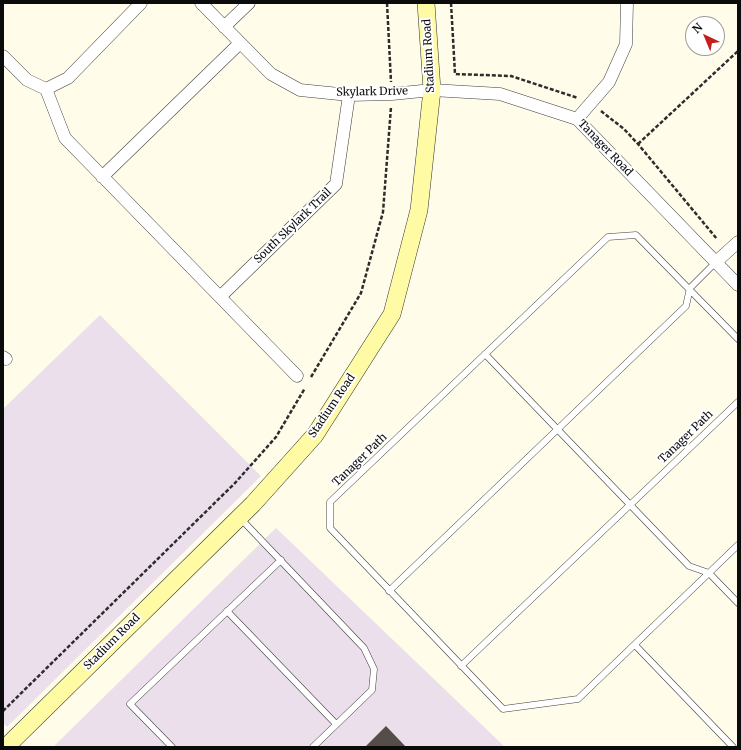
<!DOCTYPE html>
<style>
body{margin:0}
#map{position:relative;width:741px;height:750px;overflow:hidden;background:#fffcea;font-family:Merriweather,serif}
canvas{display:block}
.frame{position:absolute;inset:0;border:4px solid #0b0b0b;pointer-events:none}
.north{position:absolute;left:685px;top:16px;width:40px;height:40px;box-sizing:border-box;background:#fff;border:1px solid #9d9d9d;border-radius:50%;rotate:316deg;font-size:11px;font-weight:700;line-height:16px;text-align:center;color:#0b0b0b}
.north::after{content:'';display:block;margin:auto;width:14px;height:18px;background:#c2201d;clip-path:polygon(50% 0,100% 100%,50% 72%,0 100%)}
</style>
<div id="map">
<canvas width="741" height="750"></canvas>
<div class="frame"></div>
<div class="north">N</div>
</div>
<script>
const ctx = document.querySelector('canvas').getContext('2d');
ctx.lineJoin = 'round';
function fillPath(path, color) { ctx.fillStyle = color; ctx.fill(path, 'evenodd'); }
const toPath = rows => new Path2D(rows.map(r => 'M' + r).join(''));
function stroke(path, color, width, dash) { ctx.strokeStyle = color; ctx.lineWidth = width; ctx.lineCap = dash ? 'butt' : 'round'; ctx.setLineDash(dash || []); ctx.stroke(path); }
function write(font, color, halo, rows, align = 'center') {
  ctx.font = font + ' Merriweather,serif'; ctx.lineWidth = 4; ctx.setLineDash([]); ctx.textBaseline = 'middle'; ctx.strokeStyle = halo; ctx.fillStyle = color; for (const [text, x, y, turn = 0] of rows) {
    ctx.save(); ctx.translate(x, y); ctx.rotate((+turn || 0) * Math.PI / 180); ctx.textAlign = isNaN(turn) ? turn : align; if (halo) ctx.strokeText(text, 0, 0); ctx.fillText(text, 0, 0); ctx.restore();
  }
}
const industrial = toPath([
 [100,315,261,476,7,727,3,723,3,409],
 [276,528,505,747,53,747]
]);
const building = toPath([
 [386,726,406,747,365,747]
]);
const path = toPath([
 [387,3,391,82],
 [451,3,455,74,511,76,578,98],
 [601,111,624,129,638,144,717,239],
 [638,144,738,51],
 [311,377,361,293,383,212,391,107],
 [3,711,235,483,276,437,305,388]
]);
const lane = toPath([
 [738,339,636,235,608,237,330,502,330,528,503,709,578,699,738,545],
 [485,354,689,566,709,573,738,603],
 [241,519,364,648,374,669,372,690,313,747],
 [389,591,686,306,690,288,716,262],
 [227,611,336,724],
 [635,645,733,747],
 [461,666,738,402],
 [172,747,130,704,281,560]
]);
const street = toPath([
 [201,3,271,74,300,90,349,95,392,94,432,90,500,94,577,119,738,285],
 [224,27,249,3],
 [3,56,27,80,46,89,68,78,141,3],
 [46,89,65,138,297,376],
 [577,119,609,82,626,44,627,3],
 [102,177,240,43],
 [716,262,738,242],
 [220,297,336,184,349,95],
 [3,357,6,359]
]);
const secondary = toPath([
 [6,747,253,504,315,435,392,314,419,210,432,90,426,3]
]);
const streetNames = [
 ["Stadium Road",429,56,-93],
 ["Skylark Drive",372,92,-1],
 ["Tanager Road",605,148,46],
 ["South Skylark Trail",293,226,-44],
 ["Stadium Road",332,406,-56],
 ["Tanager Path",686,437,-44],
 ["Tanager Path",360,460,-44],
 ["Stadium Road",112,642,-45]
];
fillPath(industrial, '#ebdfeb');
fillPath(building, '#554d47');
stroke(lane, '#3e3e3e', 7);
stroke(street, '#3e3e3e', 13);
stroke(secondary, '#2d2d2d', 18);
stroke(path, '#2d2d2d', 2.5, [4, 2]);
stroke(lane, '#fff', 6);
stroke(street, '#fff', 12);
stroke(secondary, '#fffba5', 17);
write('11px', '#0b0b0b', '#fff', streetNames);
</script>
